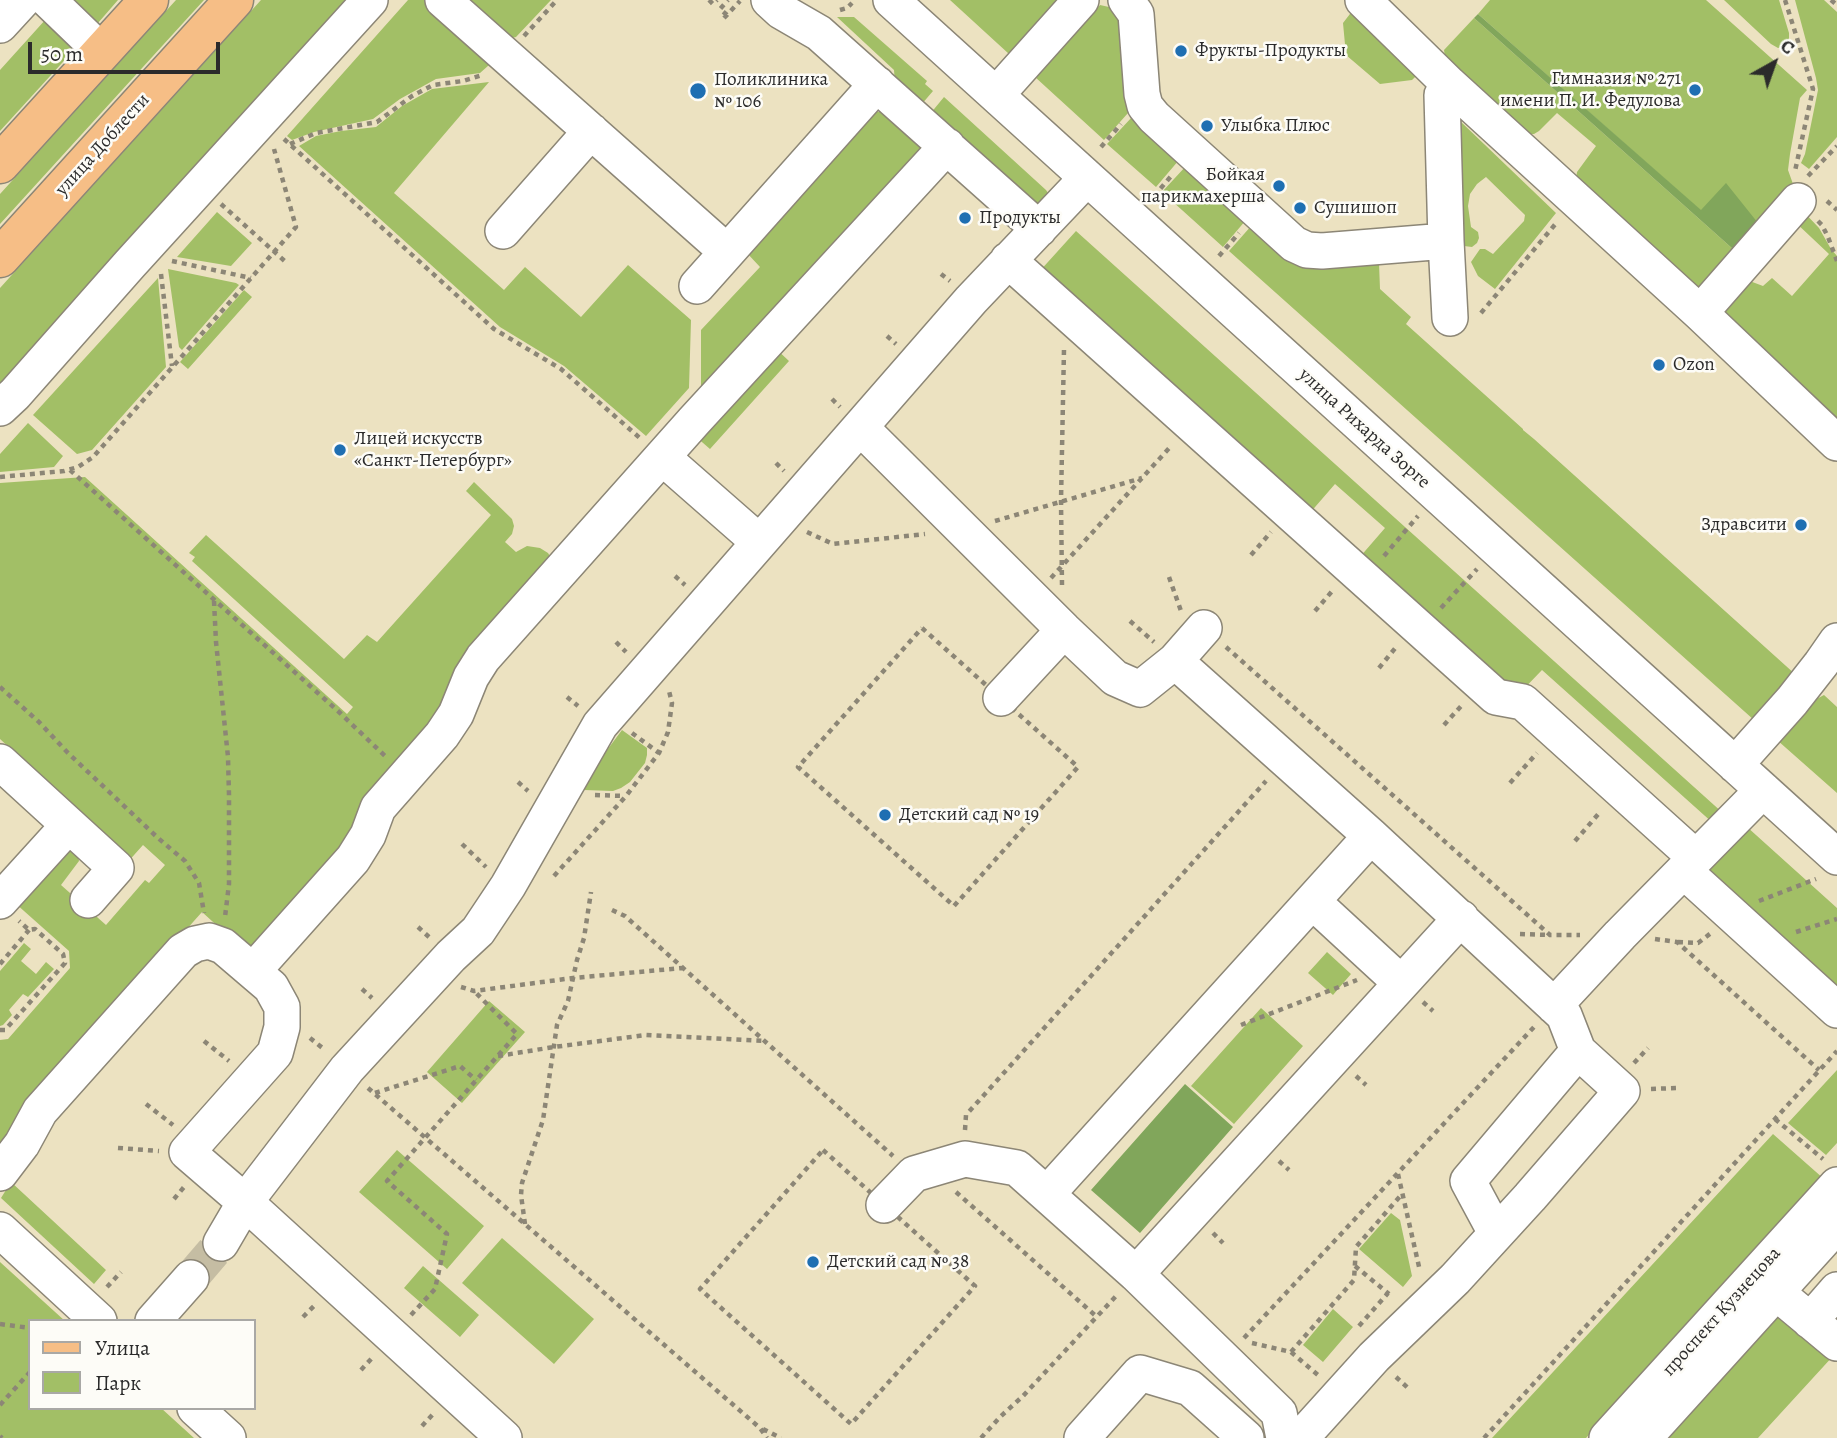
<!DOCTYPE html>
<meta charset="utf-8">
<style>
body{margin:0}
#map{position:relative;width:1837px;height:1438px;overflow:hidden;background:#ece2c1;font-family:Alegreya,serif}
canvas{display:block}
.legend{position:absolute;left:28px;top:1319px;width:228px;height:91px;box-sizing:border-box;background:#fdfcf7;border:2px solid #a9a8a5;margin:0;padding:9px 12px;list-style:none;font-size:21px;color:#2b2b2b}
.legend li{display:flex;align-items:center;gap:14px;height:35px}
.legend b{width:35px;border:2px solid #a9a8a5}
.north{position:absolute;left:1739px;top:28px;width:70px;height:70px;-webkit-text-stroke:5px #fdfcf7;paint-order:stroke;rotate:40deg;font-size:19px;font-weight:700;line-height:28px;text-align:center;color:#2b2b2b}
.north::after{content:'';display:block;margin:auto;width:24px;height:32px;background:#2b2b2b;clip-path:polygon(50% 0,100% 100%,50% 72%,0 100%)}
.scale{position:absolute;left:28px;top:42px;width:192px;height:32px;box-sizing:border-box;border:4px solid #2b2b2b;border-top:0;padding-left:9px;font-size:21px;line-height:24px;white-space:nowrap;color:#2b2b2b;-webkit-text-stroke:5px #fdfcf7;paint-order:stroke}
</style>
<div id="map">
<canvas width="1837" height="1438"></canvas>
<ul class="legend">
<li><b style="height:9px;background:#f6be86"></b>Улица</li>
<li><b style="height:19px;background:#a2bf66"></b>Парк</li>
</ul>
<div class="north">С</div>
<div class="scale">50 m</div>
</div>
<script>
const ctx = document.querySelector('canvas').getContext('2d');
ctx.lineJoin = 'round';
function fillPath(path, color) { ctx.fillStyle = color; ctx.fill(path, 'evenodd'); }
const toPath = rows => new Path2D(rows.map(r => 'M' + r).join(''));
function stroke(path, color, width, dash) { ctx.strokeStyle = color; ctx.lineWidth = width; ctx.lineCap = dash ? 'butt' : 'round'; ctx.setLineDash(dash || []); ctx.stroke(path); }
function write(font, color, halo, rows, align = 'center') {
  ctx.font = font + ' Alegreya,serif'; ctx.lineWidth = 5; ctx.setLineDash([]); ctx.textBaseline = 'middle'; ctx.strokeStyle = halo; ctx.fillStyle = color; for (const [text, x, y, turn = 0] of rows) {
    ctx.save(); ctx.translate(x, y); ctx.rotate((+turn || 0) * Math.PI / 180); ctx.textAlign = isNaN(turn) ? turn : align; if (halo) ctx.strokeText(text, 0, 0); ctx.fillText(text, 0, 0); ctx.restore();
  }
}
const green = toPath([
 [72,0,118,0,98,23],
 [176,0,204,0,0,224,0,194],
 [261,0,351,0,0,387,0,288],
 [408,0,432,0,497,58,480,73,436,79,400,99,373,119,314,132,292,140,287,136],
 [463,0,551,0,516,37,508,39],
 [950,0,1057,0,1009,54],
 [1490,0,1706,0,1807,90,1800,98,1790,154,1788,170,1793,184,1758,223,1701,211,1478,14],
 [1724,0,1779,0,1789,33,1789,41,1785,46,1778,48,1771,44],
 [1795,0,1824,0,1837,12,1837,137,1809,169,1801,163,1805,154,1818,90,1816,78],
 [1100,5,1109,7,1117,12,1123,24,1128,113,1104,140,1035,77],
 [1353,10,1418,74,1412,80,1380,84,1346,55,1343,23],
 [837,17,854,17,927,81,925,84,933,91,921,105,895,83,894,70],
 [1474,18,1734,250,1703,284,1698,287,1692,287,1576,179,1577,172,1596,146,1557,113,1539,131,1534,134,1529,134,1445,57,1444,50],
 [46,19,71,41,72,52,0,131,0,70],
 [489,82,394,193,504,290,525,267,581,317,628,265,691,320,689,388,646,436,564,366,500,327,299,146,316,136,341,131,376,127,402,106,432,89],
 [944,97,1046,190,1050,196,1041,206,1032,206,930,114],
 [877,112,886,112,929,144,701,393,701,330,760,267,746,252,869,115],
 [1132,117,1179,160,1156,187,1107,144],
 [1460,121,1556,213,1495,289,1478,276,1471,262,1480,249,1485,249,1493,254,1524,221,1525,215,1486,177,1477,184,1470,194,1468,206,1471,227,1478,232,1479,238,1477,243,1472,247,1464,246,1461,241,1464,224,1463,214,1458,208],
 [1186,166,1246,220,1223,247,1162,192],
 [1801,209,1819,228,1831,249,1837,256,1837,420,1719,309,1747,280,1763,286,1772,278,1792,296,1829,254,1794,221],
 [217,212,252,243,231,266,177,257],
 [1252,225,1292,261,1300,266,1379,263,1380,289,1411,317,1406,324,1523,429,1523,430,1534,439,1796,675,1754,720,1229,251],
 [1076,231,1724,814,1714,824,1542,670,1516,697,1359,558,1385,528,1335,484,1309,514,1038,273],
 [168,269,236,283,239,285,182,350,179,347],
 [158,278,166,367,92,450,77,454,33,415],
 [244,290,252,297,188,369,180,362],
 [774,347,789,361,710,449,695,436],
 [28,423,63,456,54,467,0,472,0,454],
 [85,477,347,714,353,707,192,561,195,557,189,553,206,535,344,659,367,635,377,642,491,515,466,491,474,482,512,519,514,526,512,534,505,542,516,552,527,546,540,548,548,553,551,558,455,704,363,830,254,959,202,912,52,1080,0,1151,0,1040,8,1039,70,968,69,951,15,903,68,849,74,851,78,856,79,861,61,885,106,925,145,880,149,883,165,865,143,845,126,864,89,821,0,739,0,483],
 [1824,695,1837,707,1837,793,1777,740,1809,703],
 [622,730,647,748,647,755,645,763,630,782,621,788,613,791,584,790,584,781],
 [1746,826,1837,908,1837,987,1707,869],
 [24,943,31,949,21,961,36,974,46,962,54,969,28,997,23,994,9,1010,12,1015,3,1025,0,1026,0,971],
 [1327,952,1351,974,1333,995,1308,973],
 [489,1001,525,1032,462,1103,427,1072],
 [1261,1008,1303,1046,1234,1124,1191,1086],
 [1837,1070,1837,1143,1826,1155,1788,1123],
 [1773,1134,1824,1179,1586,1438,1492,1438],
 [397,1150,484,1226,447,1269,359,1192],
 [11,1182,106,1270,94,1284,1,1198],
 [1391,1213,1400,1220,1412,1276,1403,1287,1359,1249],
 [502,1238,594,1319,554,1364,462,1283],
 [0,1262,65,1321,30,1321,30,1408,161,1408,194,1438,0,1438],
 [423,1266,479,1315,460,1337,404,1288],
 [1333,1309,1353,1327,1323,1362,1303,1345],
 [1781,1311,1834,1355,1758,1438,1665,1438]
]);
const forest = toPath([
 [1478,14,1701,210,1726,183,1758,223,1734,250,1474,18],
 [1185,1084,1233,1127,1140,1233,1091,1190]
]);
const minorTunnel = toPath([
 [191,1278,221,1243]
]);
const path = toPath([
 [709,0,713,4,717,0],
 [1785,0,1813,89,1795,171],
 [1831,0,1837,5],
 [840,10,847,8,852,3],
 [727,15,720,9,728,0],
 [724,18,740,1],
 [524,36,557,0],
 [284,139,494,329,561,369,641,439],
 [290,144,316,133,377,122,412,96,433,85,463,81,482,75],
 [1101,147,1121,124],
 [1808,176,1837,146],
 [1154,196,1173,174],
 [1827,201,1837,210],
 [221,204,288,264],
 [1818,221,1822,225,1828,237,1837,261],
 [1219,256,1239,233],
 [172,261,251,278],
 [161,274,172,366],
 [941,274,950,281],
 [1481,313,1558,221],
 [887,336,896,344],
 [832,399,840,407],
 [776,463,784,471],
 [70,470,339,712,385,756],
 [0,477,64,471,78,467,93,457,296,227,274,149],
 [995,521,1142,478],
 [807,532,833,544,925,534],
 [1251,555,1271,532],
 [1384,556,1418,516],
 [675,576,685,585],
 [1169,577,1181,611],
 [1051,578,1172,445],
 [1062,585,1061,501,1064,349],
 [214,601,216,642,228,757,229,795,229,884,225,917],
 [1441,608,1477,569],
 [1315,611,1334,589],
 [1130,621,1154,642],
 [922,628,1078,767,954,906,798,767,922,628],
 [616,642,626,652],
 [1226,647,1550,935,1580,935],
 [1379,668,1397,646],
 [0,687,39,722,68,753,158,838,185,861,199,883,204,913],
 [567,697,578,706],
 [1444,725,1462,705],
 [632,733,659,753],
 [518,782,528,791],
 [1510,783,1537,753],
 [595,795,625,796],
 [1575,841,1601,811],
 [462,844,486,867],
 [554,876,626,796,659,753,668,732,672,703,669,691],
 [1759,901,1816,879],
 [612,910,625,916,893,1156],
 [418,927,429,937],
 [1796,932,1837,919],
 [1520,934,1550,935],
 [1655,939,1677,942,1819,1070],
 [1678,942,1698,943,1711,933],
 [0,964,29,930],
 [461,987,474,991,573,978,682,968],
 [362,989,372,998],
 [1423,1002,1433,1011],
 [1241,1025,1357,980],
 [0,1030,5,1030,65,963,63,954,35,929,29,930,19,921],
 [310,1038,325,1050],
 [204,1041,229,1061],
 [498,1056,554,1047,646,1035,764,1041],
 [1634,1063,1648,1048],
 [1356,1076,1366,1085],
 [368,1088,760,1428,767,1438],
 [1651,1089,1676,1088],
 [375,1093,460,1066,476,1080],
 [146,1104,173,1125],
 [1775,1119,1823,1159],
 [965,1130,966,1115,1266,781],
 [118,1148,159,1151],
 [823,1150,975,1286,851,1424,700,1289,823,1150],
 [1279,1161,1289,1170],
 [1398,1174,1420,1271],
 [956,1192,1097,1317],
 [174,1199,184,1187],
 [525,1224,521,1195,522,1183,543,1120,557,1025,568,1001,577,960,584,938,591,892],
 [1213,1233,1223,1243],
 [1355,1266,1389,1294],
 [107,1287,121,1272],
 [411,1315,435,1289,447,1234,387,1181,517,1034,474,991],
 [303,1317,315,1305],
 [0,1324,30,1328],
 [1359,1326,1388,1293],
 [1244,1338,1534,1027],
 [1252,1343,1291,1352,1318,1375],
 [1291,1352,1354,1280,1356,1247,1402,1194],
 [361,1370,372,1358],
 [1396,1377,1408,1388],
 [0,1405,30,1372],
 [422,1426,434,1413],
 [763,1429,781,1438],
 [0,1436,2,1438],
 [981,1438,1000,1417,1023,1396,1117,1295],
 [1484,1438,1837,1051]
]);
const minor = toPath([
 [48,0,102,52],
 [443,0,727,252],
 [769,0,781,11,819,33,1039,229],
 [891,0,1837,857],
 [1126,0,1136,14,1142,94,1145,106,1154,117,1294,244,1307,250,1322,251,1446,241],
 [1363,0,1449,84,1700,313,1837,443],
 [0,25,23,0],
 [1449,84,1442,95,1446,241,1450,318],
 [996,95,1081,0],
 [503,231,591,131],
 [1008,260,1496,697,1523,702,1696,858],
 [697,286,877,84],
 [1700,313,1798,201],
 [0,408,15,394,129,265,370,0],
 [861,428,1064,630,1115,678,1140,689,1175,661,1371,836,1564,1015,1578,1051,1622,1091,1530,1197,1455,1279,1374,1357,1308,1430,1287,1438],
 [662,457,759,542],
 [1175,661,1204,628],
 [1001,698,1064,630],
 [0,762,116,868,88,900],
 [1735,765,1792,701,1821,664,1837,641],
 [1684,871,1837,1010],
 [0,901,69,825],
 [1312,901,1401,983],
 [253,971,353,859,368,835,378,808,442,735,456,714,471,677,483,658,694,421,947,146],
 [1554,1006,1620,935,1763,790],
 [0,1173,22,1144,40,1111,183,951,195,944,209,941,223,946,271,987,282,1007,282,1027,275,1053,187,1152,245,1202,221,1243],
 [1047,1194,1371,836],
 [884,1205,914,1174,965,1159,1017,1168,1136,1274,1279,1413,1284,1438],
 [0,1230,99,1321],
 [1496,1233,1468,1181,1578,1051],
 [1136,1274,1461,918],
 [1759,1278,1837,1343],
 [153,1321,191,1278],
 [1810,1321,1837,1290],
 [195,1408,228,1438],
 [504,1438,245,1202,347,1069,451,956,478,931,508,886,600,725,971,300,1087,178],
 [1082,1438,1140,1373,1190,1388,1246,1438],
 [1607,1438,1837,1185],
 [1644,1438,1837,1225]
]);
const major = toPath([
 [0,164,149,0],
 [0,258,234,0]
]);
const markers = [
 [1181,51,7,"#1f6fb2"],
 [1695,90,7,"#1f6fb2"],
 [698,91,9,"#1f6fb2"],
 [1207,126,7,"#1f6fb2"],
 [1279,186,7,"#1f6fb2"],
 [1300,208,7,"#1f6fb2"],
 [965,218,7,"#1f6fb2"],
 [1659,365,7,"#1f6fb2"],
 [340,450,7,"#1f6fb2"],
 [1801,525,7,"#1f6fb2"],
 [885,815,7,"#1f6fb2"],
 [813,1262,7,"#1f6fb2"]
];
const poiNames = [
 ["Фрукты-Продукты",1195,51],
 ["Гимназия № 271",1681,79,"right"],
 ["имени П. И. Федулова",1681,101,"right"],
 ["Поликлиника",714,80],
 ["№ 106",714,102],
 ["Улыбка Плюс",1221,126],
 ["Бойкая",1265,175,"right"],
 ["парикмахерша",1265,197,"right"],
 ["Сушишоп",1314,208],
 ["Продукты",979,218],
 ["Ozon",1673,365],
 ["Лицей искусств",354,439],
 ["«Санкт-Петербург»",354,461],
 ["Здравсити",1787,525,"right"],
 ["Детский сад № 19",899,815],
 ["Детский сад № 38",827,1262]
];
const streetNames = [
 ["улица Доблести",103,145,-48],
 ["улица Рихарда Зорге",1364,429,42],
 ["проспект Кузнецова",1722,1312,-48]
];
fillPath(green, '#a2bf66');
fillPath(forest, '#81a65b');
stroke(minorTunnel, '#c5bda3', 35, [35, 18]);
stroke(minor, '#8c8676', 38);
stroke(major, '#8c8676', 41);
stroke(path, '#8c8676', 4.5, [5, 5]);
stroke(minor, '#fff', 35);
stroke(major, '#f6be86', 38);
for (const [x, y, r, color] of markers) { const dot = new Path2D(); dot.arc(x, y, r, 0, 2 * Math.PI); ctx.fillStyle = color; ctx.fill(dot); stroke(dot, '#fdfcf7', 2.5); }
write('19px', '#2b2b2b', '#fdfcf7', poiNames, 'left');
write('19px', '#2b2b2b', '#fdfcf7', streetNames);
</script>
